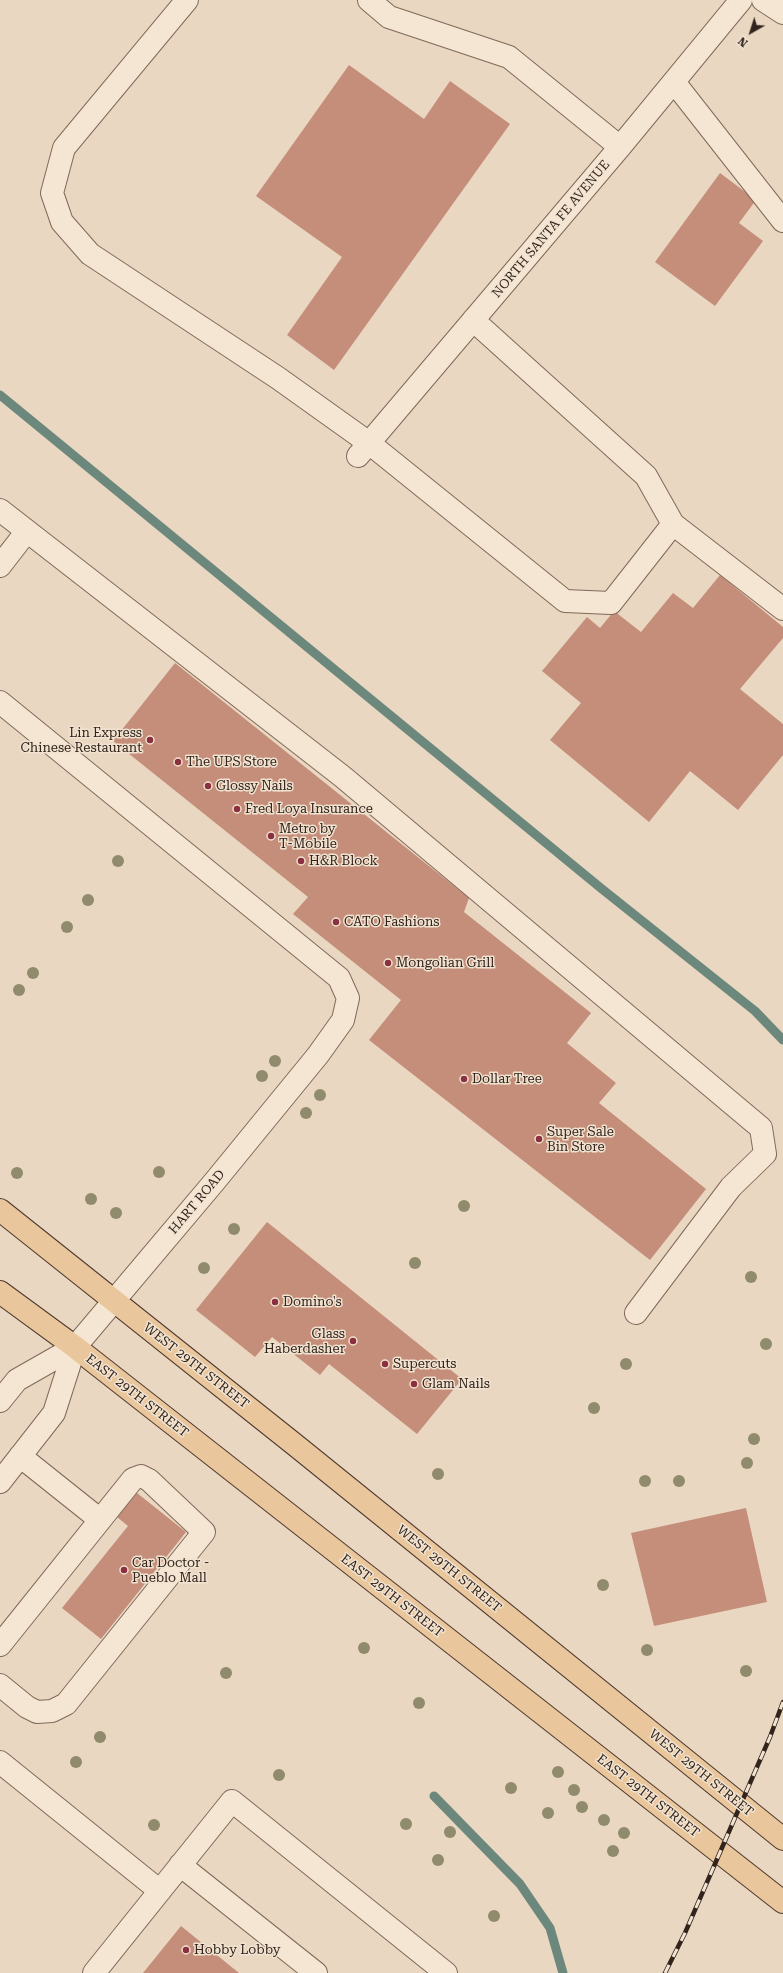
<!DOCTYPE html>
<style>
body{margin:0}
#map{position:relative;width:783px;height:1973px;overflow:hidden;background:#e9d7c1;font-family:"Roboto Serif",serif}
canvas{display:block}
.north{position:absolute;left:731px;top:12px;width:40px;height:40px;-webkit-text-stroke:3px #f1e3d0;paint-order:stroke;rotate:219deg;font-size:11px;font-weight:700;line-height:16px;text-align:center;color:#32241d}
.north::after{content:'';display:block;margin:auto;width:14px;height:18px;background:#32241d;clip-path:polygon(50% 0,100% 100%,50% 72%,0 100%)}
</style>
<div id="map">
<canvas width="783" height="1973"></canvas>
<div class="north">N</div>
</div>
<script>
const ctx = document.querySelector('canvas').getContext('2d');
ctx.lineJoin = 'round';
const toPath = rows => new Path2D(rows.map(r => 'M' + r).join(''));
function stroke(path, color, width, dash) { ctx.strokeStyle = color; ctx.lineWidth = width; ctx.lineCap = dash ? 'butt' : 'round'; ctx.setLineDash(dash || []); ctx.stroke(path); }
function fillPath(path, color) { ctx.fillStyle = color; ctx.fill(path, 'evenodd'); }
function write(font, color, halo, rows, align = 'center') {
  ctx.font = font + ' "Roboto Serif",serif'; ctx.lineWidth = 3; ctx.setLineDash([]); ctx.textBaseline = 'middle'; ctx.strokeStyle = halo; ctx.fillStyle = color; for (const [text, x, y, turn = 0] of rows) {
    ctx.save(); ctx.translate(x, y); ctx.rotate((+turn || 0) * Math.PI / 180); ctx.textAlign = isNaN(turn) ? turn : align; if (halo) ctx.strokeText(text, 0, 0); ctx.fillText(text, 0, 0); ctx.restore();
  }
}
const stream = toPath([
 [0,395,602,889,755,1011,783,1040],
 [434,1796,520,1884,550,1928,563,1973]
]);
const building = toPath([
 [349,65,424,119,450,81,510,124,334,370,287,335,342,257,256,196],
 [720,173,756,200,739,223,763,241,715,306,655,262],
 [720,575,783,627,783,638,740,689,783,724,783,755,738,810,690,771,649,822,550,740,581,703,542,671,587,617,600,628,614,611,641,632,673,593,693,608],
 [175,663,469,898,464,912,591,1013,567,1043,616,1083,599,1103,706,1189,650,1260,369,1040,401,1000,293,914,308,897,113,741],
 [267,1222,462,1379,417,1434,329,1364,320,1375,272,1337,255,1357,196,1310],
 [137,1493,186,1532,101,1639,62,1608,128,1526,117,1517],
 [746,1508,767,1602,654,1626,631,1533],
 [181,1926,239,1973,143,1973]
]);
const minor = toPath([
 [187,0,64,148,52,193,62,222,90,254,278,378,369,443,565,601,611,603,673,524,646,476,473,320],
 [369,0,389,17,509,57,620,147],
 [763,0,783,13],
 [674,82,783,221],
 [358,456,620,147,741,0],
 [0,510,343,777,761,1128,765,1154,731,1187,636,1313],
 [673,524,783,609],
 [0,566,27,531],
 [0,702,339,978,348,998,343,1020,318,1055,215,1181,75,1347,17,1380,0,1401],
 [20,1456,99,1519],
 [0,1482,54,1413,75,1347],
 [0,1645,133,1479,141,1476,149,1480,204,1532,66,1704,52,1711,37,1712,27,1707,0,1685],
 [0,1762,160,1891],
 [180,1865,316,1973],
 [94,1973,232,1801,446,1973]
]);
const major = toPath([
 [0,1210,294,1444,783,1839],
 [0,1292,75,1347,783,1902]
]);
const rail = toPath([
 [665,1973,685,1933,770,1737,783,1702]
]);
const trees = [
 [118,861],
 [88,900],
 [67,927],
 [33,973],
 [19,990],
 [275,1061],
 [262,1076],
 [320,1095],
 [306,1113],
 [159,1172],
 [17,1173],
 [91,1199],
 [464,1206],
 [116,1213],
 [234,1229],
 [415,1263],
 [204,1268],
 [751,1277],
 [766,1344],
 [626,1364],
 [594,1408],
 [754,1439],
 [747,1463],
 [438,1474],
 [645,1481],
 [679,1481],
 [603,1585],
 [364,1648],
 [647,1650],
 [746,1671],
 [226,1673],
 [419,1703],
 [100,1737],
 [76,1762],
 [558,1772],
 [279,1775],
 [511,1788],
 [574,1790],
 [582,1807],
 [548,1813],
 [604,1820],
 [406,1824],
 [154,1825],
 [450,1832],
 [624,1833],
 [613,1851],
 [438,1860],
 [494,1916]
];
const markers = [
 [150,740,4,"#8a303e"],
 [178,762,4,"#8a303e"],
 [208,786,4,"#8a303e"],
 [237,809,4,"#8a303e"],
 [271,836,4,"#8a303e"],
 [301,861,4,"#8a303e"],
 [336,922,4,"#8a303e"],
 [388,963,4,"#8a303e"],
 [464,1079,4,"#8a303e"],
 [539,1139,4,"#8a303e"],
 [275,1302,4,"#8a303e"],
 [353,1341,4,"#8a303e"],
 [385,1364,4,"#8a303e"],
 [414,1384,4,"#8a303e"],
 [124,1570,4,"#8a303e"],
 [186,1950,4,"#8a303e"]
];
const streetNames = [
 ["NORTH SANTA FE AVENUE",551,229,-50],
 ["HART ROAD",197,1202,-50],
 ["WEST 29TH STREET",196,1366,38],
 ["EAST 29TH STREET",137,1396,38],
 ["WEST 29TH STREET",449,1569,39],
 ["EAST 29TH STREET",392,1596,38],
 ["WEST 29TH STREET",701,1773,39],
 ["EAST 29TH STREET",648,1796,38]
];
const poiNames = [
 ["Lin Express",142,733,"right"],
 ["Chinese Restaurant",142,748,"right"],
 ["The UPS Store",186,762],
 ["Glossy Nails",216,786],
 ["Fred Loya Insurance",245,809],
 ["Metro by",279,829],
 ["T-Mobile",279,844],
 ["H&R Block",309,861],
 ["CATO Fashions",344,922],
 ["Mongolian Grill",396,963],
 ["Dollar Tree",472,1079],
 ["Super Sale",547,1132],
 ["Bin Store",547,1147],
 ["Domino's",283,1302],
 ["Glass",345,1334,"right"],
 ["Haberdasher",345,1349,"right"],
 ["Supercuts",393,1364],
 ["Glam Nails",422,1384],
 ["Car Doctor -",132,1563],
 ["Pueblo Mall",132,1578],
 ["Hobby Lobby",194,1950]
];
stroke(stream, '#6c887d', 9);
fillPath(building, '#c48e7a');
stroke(minor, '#81695a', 24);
stroke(major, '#4e392e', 24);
stroke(minor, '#f5e6d3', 22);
stroke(major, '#e9c69c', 22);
stroke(rail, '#32241d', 4.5);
stroke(rail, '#f1e3d0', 3, [9]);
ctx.fillStyle = '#908b6c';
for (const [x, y] of trees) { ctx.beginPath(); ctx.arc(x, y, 6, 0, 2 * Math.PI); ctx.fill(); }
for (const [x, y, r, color] of markers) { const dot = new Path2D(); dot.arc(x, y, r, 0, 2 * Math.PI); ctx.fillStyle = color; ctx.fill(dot); stroke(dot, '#f1e3d0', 1.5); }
write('13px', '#32241d', '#f1e3d0', streetNames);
write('13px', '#32241d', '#f1e3d0', poiNames, 'left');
</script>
